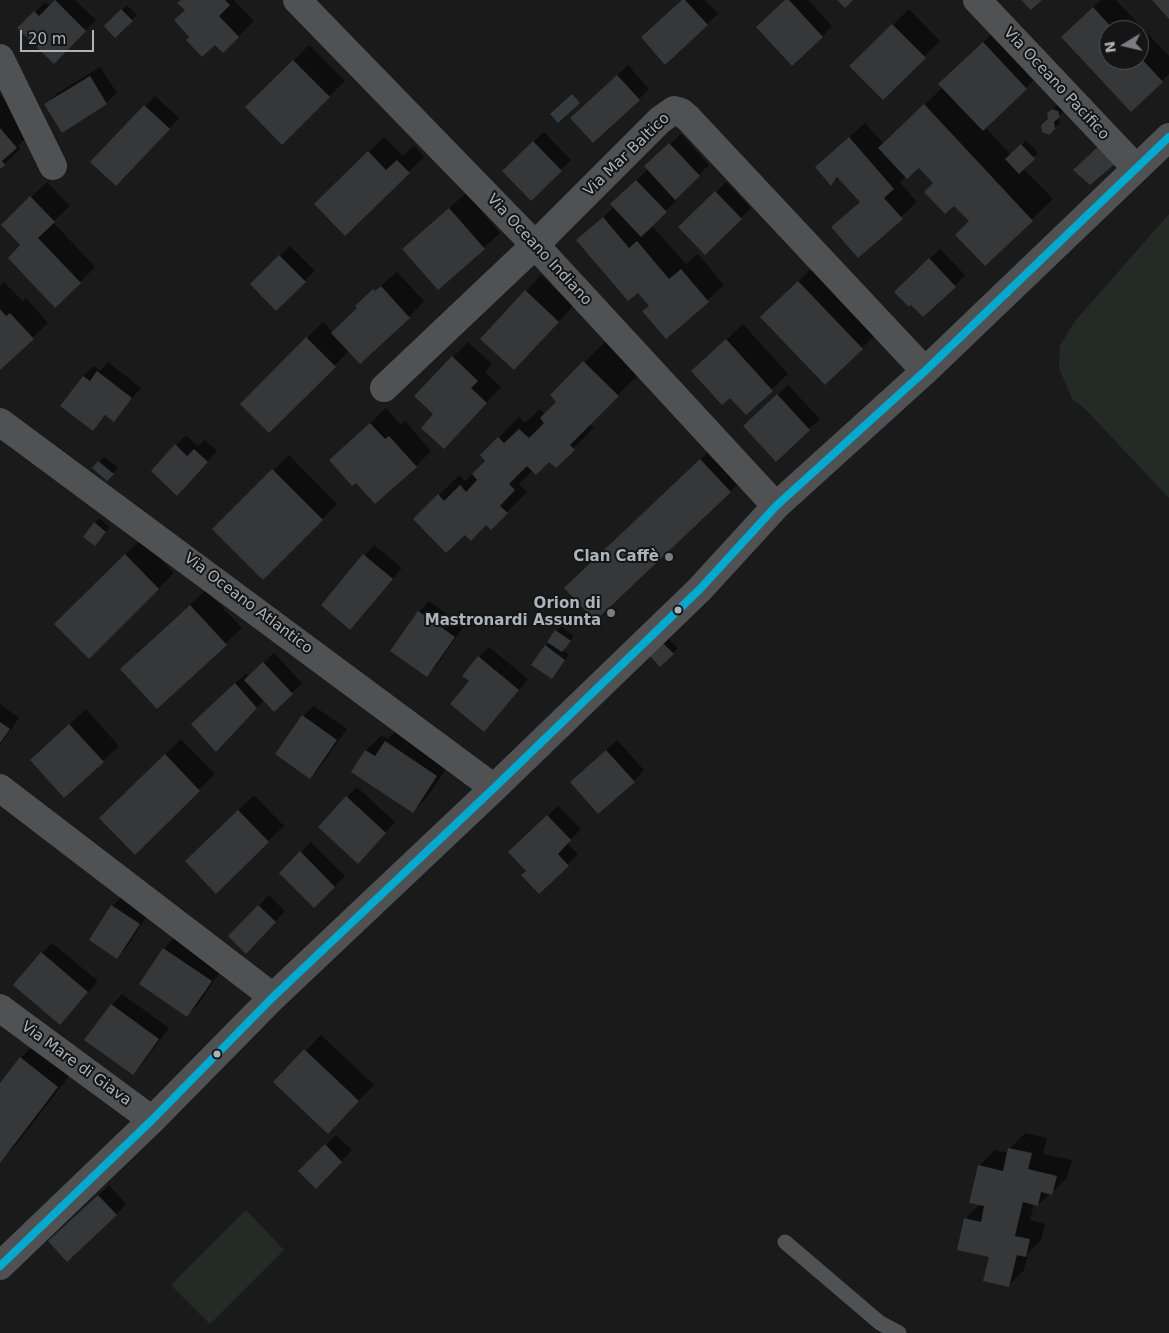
<!DOCTYPE html>
<meta charset="utf-8">
<style>
body{margin:0}
#map{position:relative;width:1169px;height:1333px;overflow:hidden;background:#1a1a1b;font-family:"DejaVu Sans",sans-serif}
canvas{display:block}
.north{position:absolute;left:1099px;top:20px;width:50px;height:50px;box-sizing:border-box;background:#151516;border:1px solid #525458;border-radius:50%;rotate:261deg;font-size:14px;font-weight:700;line-height:20px;text-align:center;color:#adb3ba}
.north::after{content:'';display:block;margin:auto;width:18px;height:22px;background:#7a7d82;clip-path:polygon(50% 0,100% 100%,50% 72%,0 100%)}
.scale{position:absolute;left:20px;top:30px;width:74px;height:22px;box-sizing:border-box;border:2px solid #adb3ba;border-top:0;padding-left:6px;font-size:15px;line-height:18px;white-space:nowrap;color:#adb3ba;-webkit-text-stroke:4px #151516;paint-order:stroke}
</style>
<div id="map">
<canvas width="1169" height="1333"></canvas>
<div class="north">N</div>
<div class="scale">20 m</div>
</div>
<script>
const ctx = document.querySelector('canvas').getContext('2d');
ctx.lineJoin = 'round';
function fillPath(path, color) { ctx.fillStyle = color; ctx.fill(path, 'evenodd'); }
const toPath = rows => new Path2D(rows.map(r => 'M' + r).join(''));
function stroke(path, color, width, dash) { ctx.strokeStyle = color; ctx.lineWidth = width; ctx.lineCap = dash ? 'butt' : 'round'; ctx.setLineDash(dash || []); ctx.stroke(path); }
function write(font, color, halo, rows, align = 'center') {
  ctx.font = font + ' "DejaVu Sans",sans-serif'; ctx.lineWidth = 4; ctx.setLineDash([]); ctx.textBaseline = 'middle'; ctx.strokeStyle = halo; ctx.fillStyle = color; for (const [text, x, y, turn = 0] of rows) {
    ctx.save(); ctx.translate(x, y); ctx.rotate((+turn || 0) * Math.PI / 180); ctx.textAlign = isNaN(turn) ? turn : align; if (halo) ctx.strokeText(text, 0, 0); ctx.fillText(text, 0, 0); ctx.restore();
  }
}
const green = toPath([
 [1169,214,1169,498,1085,409,1072,399,1059,368,1060,346,1075,321],
 [246,1210,284,1250,210,1324,171,1285]
]);
const water = toPath([
 [572,94,580,103,558,123,550,114]
]);
const shadow = toPath([
 [57,0,75,0,96,20,54,63,19,28,45,2,50,6],
 [182,0,234,0,254,21,223,51,215,43,191,36],
 [683,0,705,0,718,14,665,63],
 [786,0,808,0,832,26,822,37],
 [1101,0,1116,0,1169,56,1169,74,1131,110,1078,21],
 [1109,30,1139,30,1139,60,1109,60],
 [127,5,137,15,115,36,106,26],
 [909,9,940,41,883,98,851,66],
 [999,27,1042,72,985,127,1011,155,1026,140,1038,153,1023,168,1053,199,985,264,970,221,919,166,900,182,917,202,858,256,849,212,860,201,839,177,831,184,816,167,865,123,884,144,943,87,956,69],
 [309,45,345,81,282,143,247,107],
 [628,65,649,89,639,99,581,108],
 [100,67,117,93,106,103,46,105,56,94],
 [0,94,32,132,18,146,20,149,0,168],
 [155,96,179,118,126,174,145,106],
 [1058,104,1064,111,1058,117,1060,123,1049,133,1048,114],
 [544,132,571,160,531,199,514,160],
 [681,134,709,165,674,199,676,201,645,231,647,232,653,227,686,264,698,254,724,285,666,338,650,305,638,291,578,240,614,207,612,204,648,169,656,156],
 [384,137,403,156,414,145,424,157,345,234,316,204],
 [47,182,70,206,53,222,95,267,80,282,22,245,18,209],
 [726,182,751,208,705,253,680,227],
 [466,193,500,233,438,289,404,249],
 [290,246,315,271,276,309,252,284],
 [940,249,965,275,955,286,906,281],
 [814,266,877,333,862,348,778,301],
 [397,272,424,301,409,317,349,351,269,431,241,404,323,322,333,333,359,308,362,302],
 [541,275,573,306,530,353,526,291],
 [4,282,23,301,26,298,48,323,0,368,0,285],
 [743,324,788,374,746,413,730,396,693,371],
 [468,342,492,364,485,372,501,387,459,432,435,414,453,357],
 [605,342,638,375,589,424,594,428,556,466,549,460,533,470,519,484,527,492,491,528,486,524,465,533,415,519,459,475,465,481,487,460,482,455,519,417,525,423,540,409,545,414,558,402,551,395],
 [108,362,141,388,114,420,107,414,93,429,83,376,94,366,100,371],
 [788,385,820,419,809,429,755,416],
 [386,408,401,425,405,421,431,451,416,466,356,481,331,460],
 [186,435,198,446,205,440,217,451,188,484,176,445],
 [721,440,750,471,730,492,586,568],
 [289,455,337,504,263,578,214,529],
 [104,457,118,468,107,480,93,468],
 [99,518,110,527,99,540,95,523],
 [141,539,174,573,89,657,56,624],
 [374,545,402,568,360,618,322,604],
 [206,590,242,628,157,707,137,653],
 [429,601,464,626,437,665,427,675,419,612],
 [561,626,574,636,563,650,569,655,552,678,546,646],
 [669,639,678,648,660,665,651,656],
 [489,647,528,679,484,731,470,681,479,657],
 [274,653,302,683,274,710,264,700,226,740,203,714,246,673,249,677],
 [0,704,19,718,0,745],
 [314,706,347,729,320,767,310,778,303,716],
 [86,709,119,746,64,797,31,760],
 [401,726,452,760,428,796,412,812,352,772,366,750,382,735,388,739],
 [181,739,215,774,135,853,101,818],
 [617,740,644,770,634,781,582,772],
 [357,787,395,822,368,852,347,797],
 [254,795,284,826,268,841,202,845],
 [558,806,581,829,567,843,578,854,539,892,527,871,510,852],
 [311,842,345,876,314,907,280,873],
 [269,895,285,911,256,942,229,936],
 [123,896,149,913,127,947,117,957,112,906],
 [174,938,221,970,198,1005,187,1015,141,984,164,949],
 [52,943,98,981,60,1023,42,953],
 [122,994,169,1028,143,1063,133,1074,112,1005],
 [321,1035,374,1085,343,1117,275,1082],
 [36,1042,73,1071,15,1146,0,1161,0,1085,21,1058],
 [1025,1133,1047,1138,1043,1154,1072,1160,1067,1178,1038,1205,1034,1204,1030,1220,1045,1224,1041,1240,1028,1253,1024,1270,1009,1285,965,1219,980,1204,979,1166,995,1150,1008,1153,1009,1149],
 [336,1135,352,1150,316,1187,300,1171],
 [109,1185,126,1204,116,1215,60,1231]
]);
const building = toPath([
 [55,0,86,31,54,64,17,28,34,11,39,16],
 [181,0,225,0,230,5,219,16,239,37,223,53,215,45,202,57,186,40,189,37,174,20,185,10,177,3],
 [682,0,685,0,708,25,665,65,641,37],
 [785,0,789,0,823,37,792,66,756,27],
 [837,0,853,0,845,8],
 [1021,0,1042,0,1031,10],
 [1152,0,1169,0,1169,19],
 [1093,7,1114,30,1109,30,1109,60,1139,60,1139,56,1163,82,1131,112,1061,37],
 [121,9,133,21,115,38,104,26],
 [892,24,926,58,883,100,849,66],
 [983,42,1027,89,983,131,938,84],
 [293,60,330,97,282,145,245,107],
 [617,75,640,100,593,143,570,118],
 [90,76,107,104,62,133,44,104],
 [924,104,1033,221,985,266,955,235,969,221,954,206,945,214,924,192,933,183,919,168,907,179,878,148],
 [144,105,170,129,116,186,90,162],
 [1052,109,1058,111,1060,117,1054,122,1055,129,1049,135,1042,132,1041,125,1048,119,1047,113],
 [0,128,17,148,2,161,5,165,0,169],
 [849,137,894,189,884,198,903,219,858,258,831,227,860,202,837,177,831,186,815,167],
 [533,141,562,171,531,201,502,171],
 [669,143,700,176,675,200,644,166],
 [1021,144,1035,159,1019,174,1005,159],
 [1100,145,1117,162,1090,185,1073,170],
 [368,151,386,170,397,160,410,173,345,236,314,204],
 [636,180,667,212,641,237,610,204],
 [715,191,742,219,705,255,678,227],
 [30,196,55,222,38,238,81,283,55,308,8,258,20,245,1,225],
 [449,208,485,249,438,290,402,249],
 [603,217,629,248,637,241,669,279,681,269,709,302,666,339,642,311,649,306,638,293,628,301,576,240],
 [279,255,306,282,276,311,250,284],
 [929,258,956,287,923,317,911,305,909,307,894,292],
 [798,281,863,349,825,385,760,317],
 [381,286,410,318,360,364,331,333,357,308,355,306,373,289,375,291],
 [525,290,559,322,514,370,480,339],
 [0,309,6,316,10,313,34,339,0,370],
 [306,337,336,367,269,433,240,404],
 [726,339,773,391,746,415,730,398,722,405,691,371],
 [452,356,478,381,471,388,487,403,444,449,421,428,433,414,414,396],
 [583,361,619,396,570,445,575,450,556,468,549,462,536,475,527,466,509,484,515,490,500,506,508,513,491,530,486,525,471,541,465,535,446,553,413,519,438,494,444,501,460,485,466,492,477,480,472,474,485,461,480,455,498,437,504,443,519,429,529,438,544,423,540,418,556,402,550,395],
 [97,371,132,398,114,422,105,415,93,431,60,406,83,376,90,381],
 [777,394,810,430,776,462,743,426],
 [370,423,385,439,389,436,417,467,375,504,356,483,352,486,329,460],
 [175,444,187,456,194,449,208,462,177,496,151,471],
 [700,459,731,492,595,621,564,588],
 [98,461,114,474,107,481,92,468],
 [272,469,323,520,263,580,212,529],
 [94,522,106,532,95,546,83,537],
 [125,554,159,589,89,659,54,624],
 [363,554,393,579,350,630,321,605],
 [190,605,227,645,157,709,120,669],
 [418,611,455,637,427,677,390,651],
 [555,630,571,641,562,652,547,642],
 [663,643,674,654,660,667,650,656],
 [545,645,565,660,552,679,531,665],
 [478,656,519,690,484,732,450,704,469,681,462,676],
 [263,662,293,694,274,712,244,680],
 [235,683,257,708,216,752,191,724],
 [302,715,337,740,310,779,275,754],
 [0,722,10,729,0,743],
 [69,724,104,762,64,798,30,760],
 [385,741,437,776,413,813,351,772,365,750,375,756],
 [606,750,635,782,598,814,570,782],
 [165,754,200,791,135,855,99,818],
 [346,796,386,833,358,864,318,827],
 [238,810,269,842,216,894,185,861],
 [547,815,571,840,558,854,569,866,539,894,521,875,526,871,508,852],
 [300,851,335,887,314,908,279,873],
 [111,905,140,924,117,959,89,940],
 [258,905,276,922,246,954,228,936],
 [163,948,212,981,187,1017,139,984],
 [41,952,88,992,60,1025,13,985],
 [111,1004,159,1039,133,1075,84,1040],
 [304,1049,359,1101,328,1134,273,1082],
 [20,1057,58,1087,0,1163,0,1083],
 [325,1144,342,1162,316,1189,298,1171],
 [1008,1148,1032,1153,1028,1169,1057,1176,1052,1195,1041,1192,1038,1206,1023,1202,1015,1236,1030,1239,1026,1257,1017,1255,1009,1287,983,1281,989,1257,957,1250,964,1218,981,1222,984,1206,969,1203,978,1165,1003,1171],
 [98,1195,117,1215,67,1262,48,1241]
]);
const lane = toPath([
 [785,1242,880,1323,899,1333]
]);
const street = toPath([
 [297,0,535,245,776,506],
 [977,0,1136,168],
 [0,58,53,166],
 [384,388,535,245,660,120,674,110,681,112,688,118,925,371],
 [0,422,494,788],
 [0,788,273,997],
 [0,1008,152,1120],
 [0,1266,152,1120,273,997,494,788,700,589,776,506,925,371,1169,137]
]);
const bus1 = toPath([
 [0,1266,152,1120,273,997,494,788,700,589,776,506,925,371,1169,137]
]);
const markers = [
 [669,557,5,"#7a7d82"],
 [678,610,4.5,"#adb3ba"],
 [611,613,5,"#7a7d82"],
 [217,1054,4.5,"#adb3ba"]
];
const streetNames = [
 ["Via Oceano Pacifico",1056,84,47],
 ["Via Mar Baltico",627,155,-44],
 ["Via Oceano Indiano",539,250,47],
 ["Via Oceano Atlantico",248,604,37],
 ["Via Mare di Giava",76,1064,36]
];
const poiNames = [
 ["Clan Caffè",659,557],
 ["Orion di",601,604],
 ["Mastronardi Assunta",601,621]
];
fillPath(green, '#242a25');
fillPath(water, '#333b3f');
fillPath(shadow, '#0007');
fillPath(building, '#363738');
stroke(lane, '#4f5153', 15);
stroke(street, '#4f5153', 28);
stroke(bus1, '#00a9ce', 8);
for (const [x, y, r, color] of markers) { const dot = new Path2D(); dot.arc(x, y, r, 0, 2 * Math.PI); ctx.fillStyle = color; ctx.fill(dot); stroke(dot, '#151516', 2); }
write('15px', '#adb3ba', '#151516', streetNames);
write('bold 15px', '#adb3ba', '#151516', poiNames, 'right');
</script>
